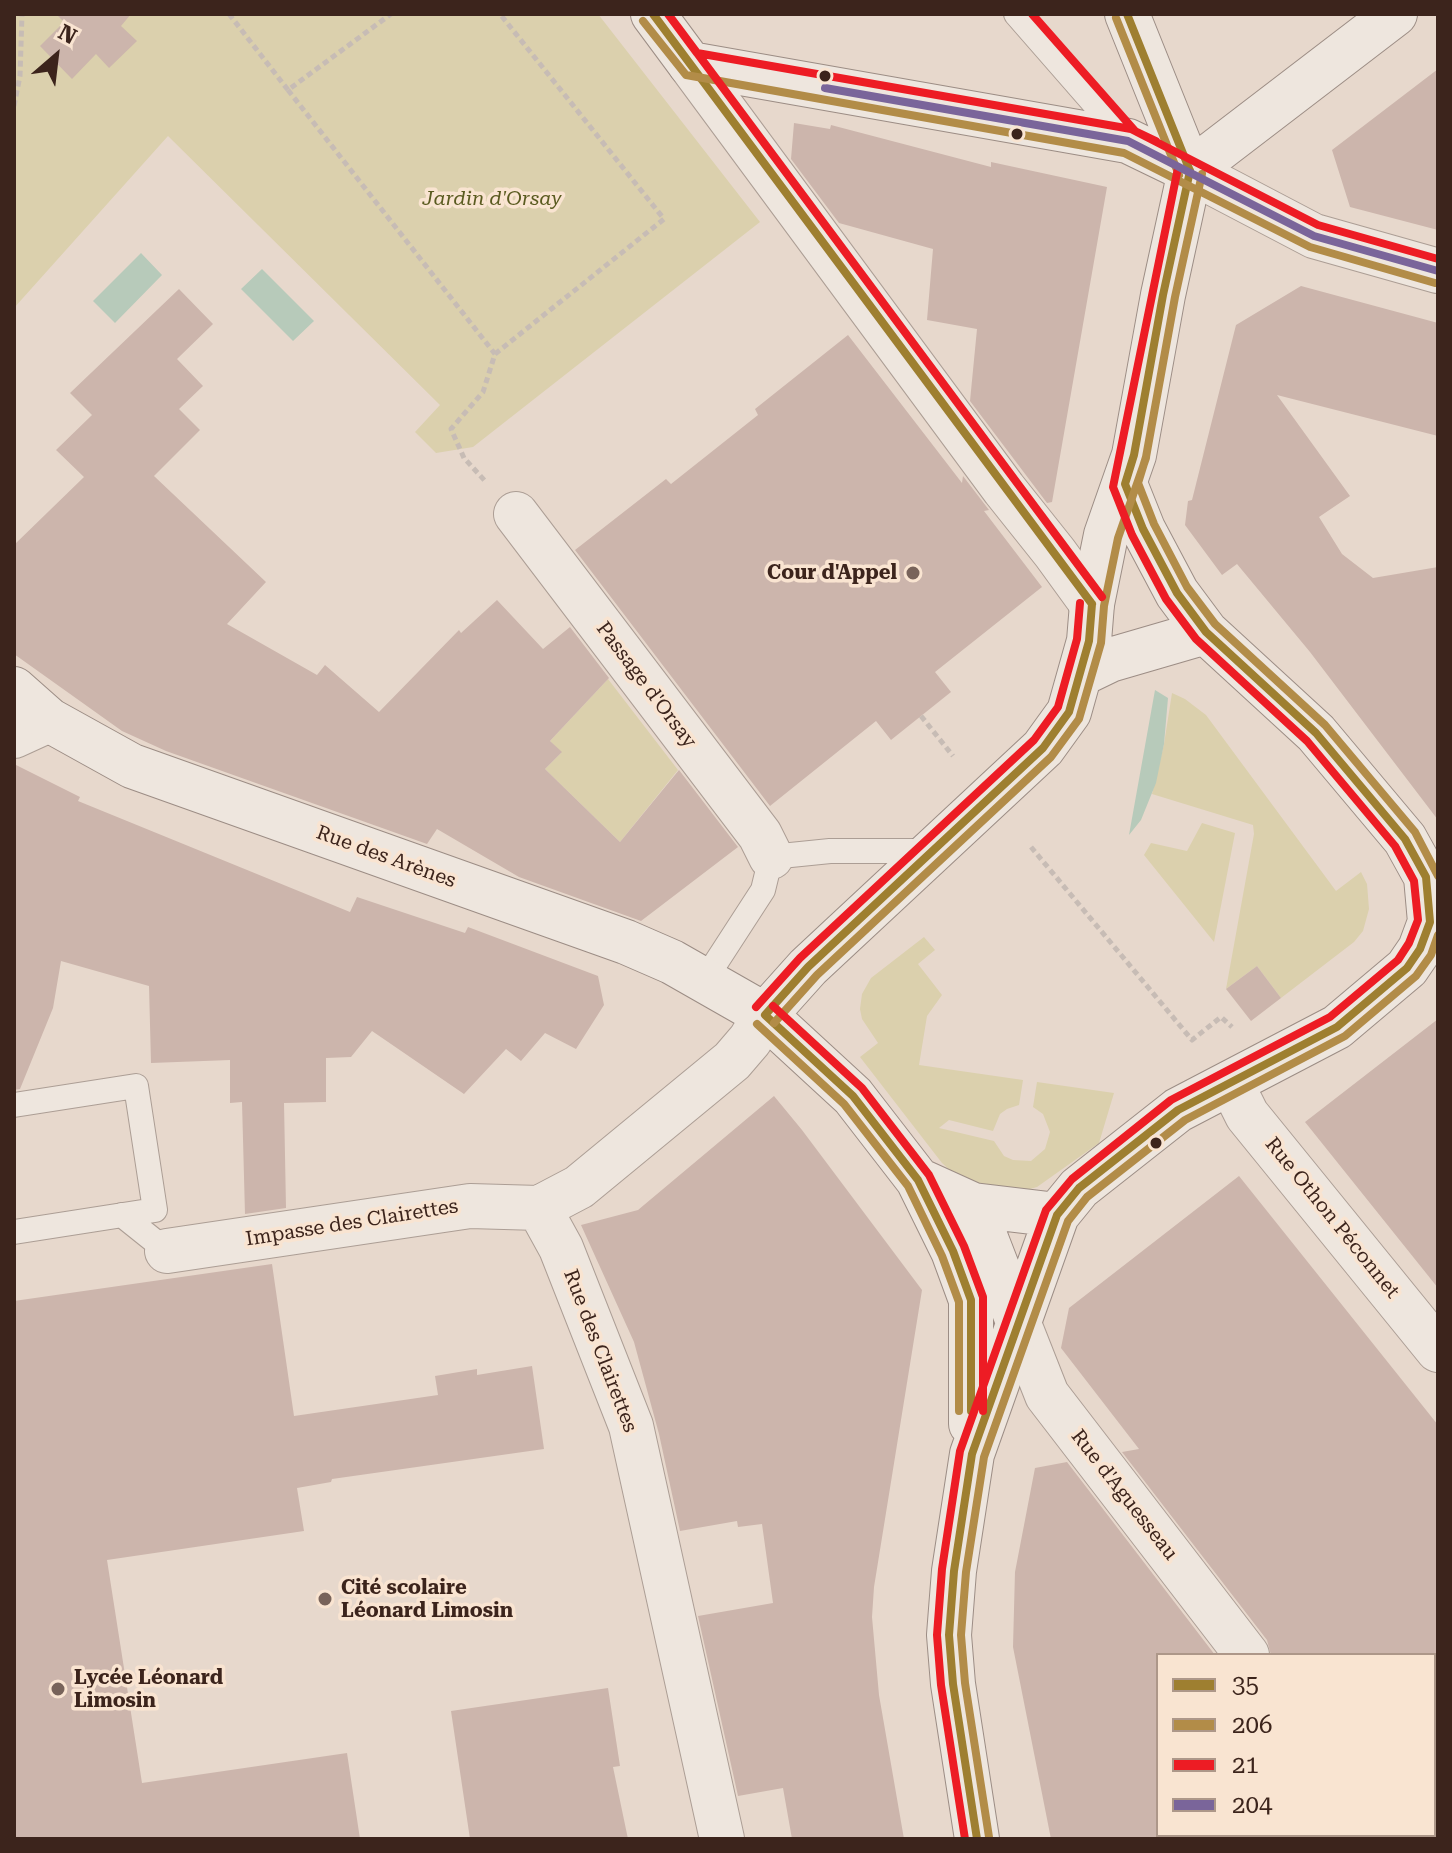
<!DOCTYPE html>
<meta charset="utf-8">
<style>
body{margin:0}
#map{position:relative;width:1452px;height:1853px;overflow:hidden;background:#e7d8cc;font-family:"Roboto Serif",serif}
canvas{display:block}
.frame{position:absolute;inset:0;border:16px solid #3c241c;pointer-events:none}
.legend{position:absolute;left:1156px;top:1653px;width:280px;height:184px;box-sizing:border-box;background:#f9e4d1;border:2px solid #ad9789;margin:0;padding:10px 14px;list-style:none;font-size:24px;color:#3c241c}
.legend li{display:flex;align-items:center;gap:16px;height:40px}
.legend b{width:40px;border:2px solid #ad9789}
.north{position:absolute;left:16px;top:16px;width:80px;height:80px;-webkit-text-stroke:6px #f9e4d1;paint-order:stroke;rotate:28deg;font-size:22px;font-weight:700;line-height:32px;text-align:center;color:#3c241c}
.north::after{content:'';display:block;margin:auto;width:28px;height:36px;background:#3c241c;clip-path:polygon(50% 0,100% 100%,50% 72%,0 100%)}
</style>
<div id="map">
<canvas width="1452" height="1853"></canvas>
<div class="frame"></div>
<ul class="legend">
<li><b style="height:10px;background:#9e7f30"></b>35</li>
<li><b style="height:10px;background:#b28c48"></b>206</li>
<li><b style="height:10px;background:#ed1c24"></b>21</li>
<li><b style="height:10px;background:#7a659a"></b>204</li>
</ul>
<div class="north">N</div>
</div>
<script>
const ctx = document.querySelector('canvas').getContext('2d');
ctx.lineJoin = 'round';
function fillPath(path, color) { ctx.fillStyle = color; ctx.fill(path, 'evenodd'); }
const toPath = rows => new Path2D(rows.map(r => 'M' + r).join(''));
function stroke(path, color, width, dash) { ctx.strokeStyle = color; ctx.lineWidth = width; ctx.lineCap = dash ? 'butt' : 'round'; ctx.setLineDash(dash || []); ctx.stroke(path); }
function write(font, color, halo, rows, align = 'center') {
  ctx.font = font + ' "Roboto Serif",serif'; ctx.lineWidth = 7; ctx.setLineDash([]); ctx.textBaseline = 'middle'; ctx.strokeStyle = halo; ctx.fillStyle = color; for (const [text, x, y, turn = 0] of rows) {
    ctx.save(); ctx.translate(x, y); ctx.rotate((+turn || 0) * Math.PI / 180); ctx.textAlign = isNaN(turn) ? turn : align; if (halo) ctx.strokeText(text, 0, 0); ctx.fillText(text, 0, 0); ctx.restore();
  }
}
const green = toPath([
 [14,14,598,14,760,222,473,447,436,453,415,432,440,405,168,136,14,308],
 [608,679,678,770,620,842,545,769,561,753,550,741],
 [1172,693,1185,699,1206,715,1336,891,1361,872,1367,884,1369,909,1363,931,1354,942,1281,998,1257,966,1226,989,1254,834,1253,825,1152,794,1164,744],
 [1202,823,1235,833,1214,942,1144,855,1151,843,1187,851],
 [924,937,935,950,918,964,942,995,927,1016,919,1065,1023,1080,1019,1105,1007,1109,1000,1114,993,1131,949,1120,939,1128,994,1141,1004,1156,1013,1160,1031,1161,1045,1149,1050,1132,1043,1114,1033,1107,1037,1082,1114,1093,1099,1143,1037,1187,1023,1191,991,1190,955,1175,942,1163,860,1057,878,1043,862,1019,860,1009,862,994,871,978]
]);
const water = toPath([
 [141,253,162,275,115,323,93,301],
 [262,269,314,321,293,341,241,289],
 [1155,690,1168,698,1164,744,1156,783,1141,820,1129,835]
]);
const building = toPath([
 [56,14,131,14,121,26,137,41,109,68,96,54,72,79,40,46,64,22],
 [1438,69,1438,230,1350,207,1332,150],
 [794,123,830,129,831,125,991,167,991,162,1107,187,1052,502,1047,503,970,401,977,329,927,320,933,249,839,223,791,159],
 [1301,286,1438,323,1438,436,1277,395,1350,496,1319,517,1342,554,1373,578,1438,567,1438,820,1310,652,1237,564,1222,575,1185,525,1188,501,1192,500,1236,325],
 [179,289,213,324,177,359,203,386,179,409,200,430,154,476,266,582,227,624,317,675,325,665,379,712,459,630,461,633,497,600,543,649,570,627,609,678,550,741,562,752,545,769,620,842,679,770,738,847,641,921,519,877,437,829,427,844,166,751,122,731,14,654,14,545,84,477,56,450,92,415,70,393],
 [848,335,962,483,963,476,989,510,984,511,1042,587,935,672,951,692,891,740,876,721,770,806,575,550,666,479,671,484,758,415,755,409],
 [14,764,80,797,78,801,350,912,357,897,465,933,468,927,598,976,604,1005,576,1049,545,1033,521,1061,506,1049,464,1094,372,1031,351,1057,326,1058,326,1102,284,1103,286,1208,245,1214,242,1102,230,1103,230,1060,151,1063,149,986,61,961,53,1008,20,1089,14,1090],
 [1257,966,1281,998,1251,1021,1226,989],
 [1438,1019,1438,1288,1305,1122],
 [774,1096,802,1130,922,1290,874,1587,872,1617,879,1695,904,1839,792,1839,783,1788,738,1796,698,1616,773,1603,762,1524,738,1527,737,1521,680,1531,659,1434,634,1342,581,1225,638,1210],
 [1239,1176,1438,1425,1438,1655,1271,1655,1267,1640,1122,1452,1139,1449,1061,1348,1069,1308],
 [272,1264,294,1416,438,1395,435,1376,477,1369,477,1375,532,1366,544,1449,332,1479,331,1482,297,1488,304,1531,107,1560,142,1783,347,1753,360,1839,14,1839,14,1301],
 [1067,1462,1215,1655,1158,1655,1158,1839,1051,1839,1013,1647,1015,1572,1035,1468],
 [608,1688,620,1766,613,1767,628,1839,470,1839,451,1711]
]);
const path = toPath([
 [229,14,288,90,391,14],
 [288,90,495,354,483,392,451,429,464,458,486,482],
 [14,106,20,76,22,14],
 [495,354,664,219,500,14],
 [921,716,953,756],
 [1031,847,1192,1040,1221,1017,1232,1027]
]);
const lane = toPath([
 [1016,14,1126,140],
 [704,981,763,890,771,857,830,851,932,851],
 [14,1105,136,1086,155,1210,14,1232],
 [122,1215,167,1251]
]);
const street = toPath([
 [690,64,1004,489,1055,553,1092,604],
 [1190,171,1314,236,1438,271],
 [516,514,760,835,771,857],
 [14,736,49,720],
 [1231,1083,1247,1115,1438,1350],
 [167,1251,470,1206,539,1208],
 [1019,1324,1047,1395,1247,1655],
 [1386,1835,1389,1839],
 [722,1839,631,1426,561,1248,539,1208,579,1187,732,1061,750,1040,765,1015]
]);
const secondary = toPath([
 [653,14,690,64,1128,141,1190,171],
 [1127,14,1190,171],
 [1081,674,1110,660,1206,632],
 [14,689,49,720,132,766,626,942,672,962,765,1015,853,1096,918,1180,953,1251,971,1300,971,1424],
 [765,1015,808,967,1043,748,1069,712,1089,641,1092,604,1106,535,1134,455,1163,295,1190,171,1395,14],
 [918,1180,973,1205,1057,1215],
 [973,1205,1019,1324],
 [977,1839,953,1684,949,1635,954,1571,972,1454,1057,1215,1079,1188,1178,1110,1337,1027,1407,968,1420,949,1430,922,1426,877,1405,839,1316,733,1206,632,1177,593,1143,529,1125,484]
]);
const bus1 = toPath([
 [653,14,1092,604],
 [1127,14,1190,171],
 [765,1015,853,1096,918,1180,953,1251,971,1300,971,1411],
 [765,1015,808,967,1043,748,1069,712,1089,641,1092,604],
 [977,1839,953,1684,949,1635,954,1571,972,1454,1057,1215,1079,1188,1178,1110,1337,1027,1407,968,1420,949,1430,922,1426,877,1405,839,1316,733,1206,632,1177,593,1143,529,1125,484,1134,455,1163,295,1190,171]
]);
const bus2 = toPath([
 [1116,18,1179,175],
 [643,21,686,75,1124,153,1310,247,1435,283],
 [1202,174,1175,297,1146,457,1138,483,1154,524,1187,587,1215,624,1325,725,1415,832,1438,876],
 [774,1023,817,975,1051,757,1079,719,1101,643,1104,606,1118,538,1146,458],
 [757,1024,844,1104,908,1186,942,1256,959,1302,959,1411],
 [989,1837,965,1683,961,1635,966,1572,984,1457,1068,1221,1087,1197,1185,1120,1345,1036,1416,976,1431,955,1438,935]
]);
const bus3 = toPath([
 [668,14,697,53,1131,129,1318,225,1438,259],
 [1032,14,1135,131,1156,141],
 [677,26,1102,597],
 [773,1006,862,1088,929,1175,964,1246,983,1297,983,1411],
 [756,1007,800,958,1034,740,1058,707,1077,639,1080,603],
 [965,1839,941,1685,937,1635,942,1569,960,1451,1046,1210,1072,1179,1171,1100,1330,1017,1398,960,1409,943,1418,920,1414,881,1395,846,1307,741,1196,639,1166,599,1132,535,1113,487,1178,168]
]);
const bus4 = toPath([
 [825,88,1128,141,1314,236,1438,271]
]);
const markers = [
 [825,76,7,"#3c241c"],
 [1017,134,7,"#3c241c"],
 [913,573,8,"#78635a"],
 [1156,1143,7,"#3c241c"],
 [325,1599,8,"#78635a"],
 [58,1689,8,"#78635a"]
];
const parkNames = [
 ["Jardin d'Orsay",492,199]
];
const poiNames = [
 ["Cour d'Appel",897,573,"right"],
 ["Cité scolaire",341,1588],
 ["Léonard Limosin",341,1611],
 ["Lycée Léonard",74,1678],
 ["Limosin",74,1701]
];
const streetNames = [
 ["Passage d'Orsay",646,685,53],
 ["Rue des Arènes",386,857,20],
 ["Rue Othon Péconnet",1332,1218,51],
 ["Impasse des Clairettes",352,1223,-9],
 ["Rue des Clairettes",600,1351,69],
 ["Rue d'Aguesseau",1124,1495,52]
];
fillPath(green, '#dbd0ad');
fillPath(water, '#b7caba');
fillPath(building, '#ccb5ac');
stroke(lane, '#ac9e95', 26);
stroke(street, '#ac9e95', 46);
stroke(secondary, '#9c8d85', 46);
stroke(path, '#c7bcb5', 5, [6, 4]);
stroke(lane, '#eee6de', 24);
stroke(street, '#eee6de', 44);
stroke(secondary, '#eee6de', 44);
stroke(bus1, '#9e7f30', 8);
stroke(bus2, '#b28c48', 8);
stroke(bus3, '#ed1c24', 8);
stroke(bus4, '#7a659a', 8);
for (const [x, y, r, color] of markers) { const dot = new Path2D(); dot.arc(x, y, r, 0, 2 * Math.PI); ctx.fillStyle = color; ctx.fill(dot); stroke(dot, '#f9e4d1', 3); }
write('italic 20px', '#5a5b20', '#f9e4d1', parkNames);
write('bold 20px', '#3c241c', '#f9e4d1', poiNames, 'left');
write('20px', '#3c241c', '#f9e4d1', streetNames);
</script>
